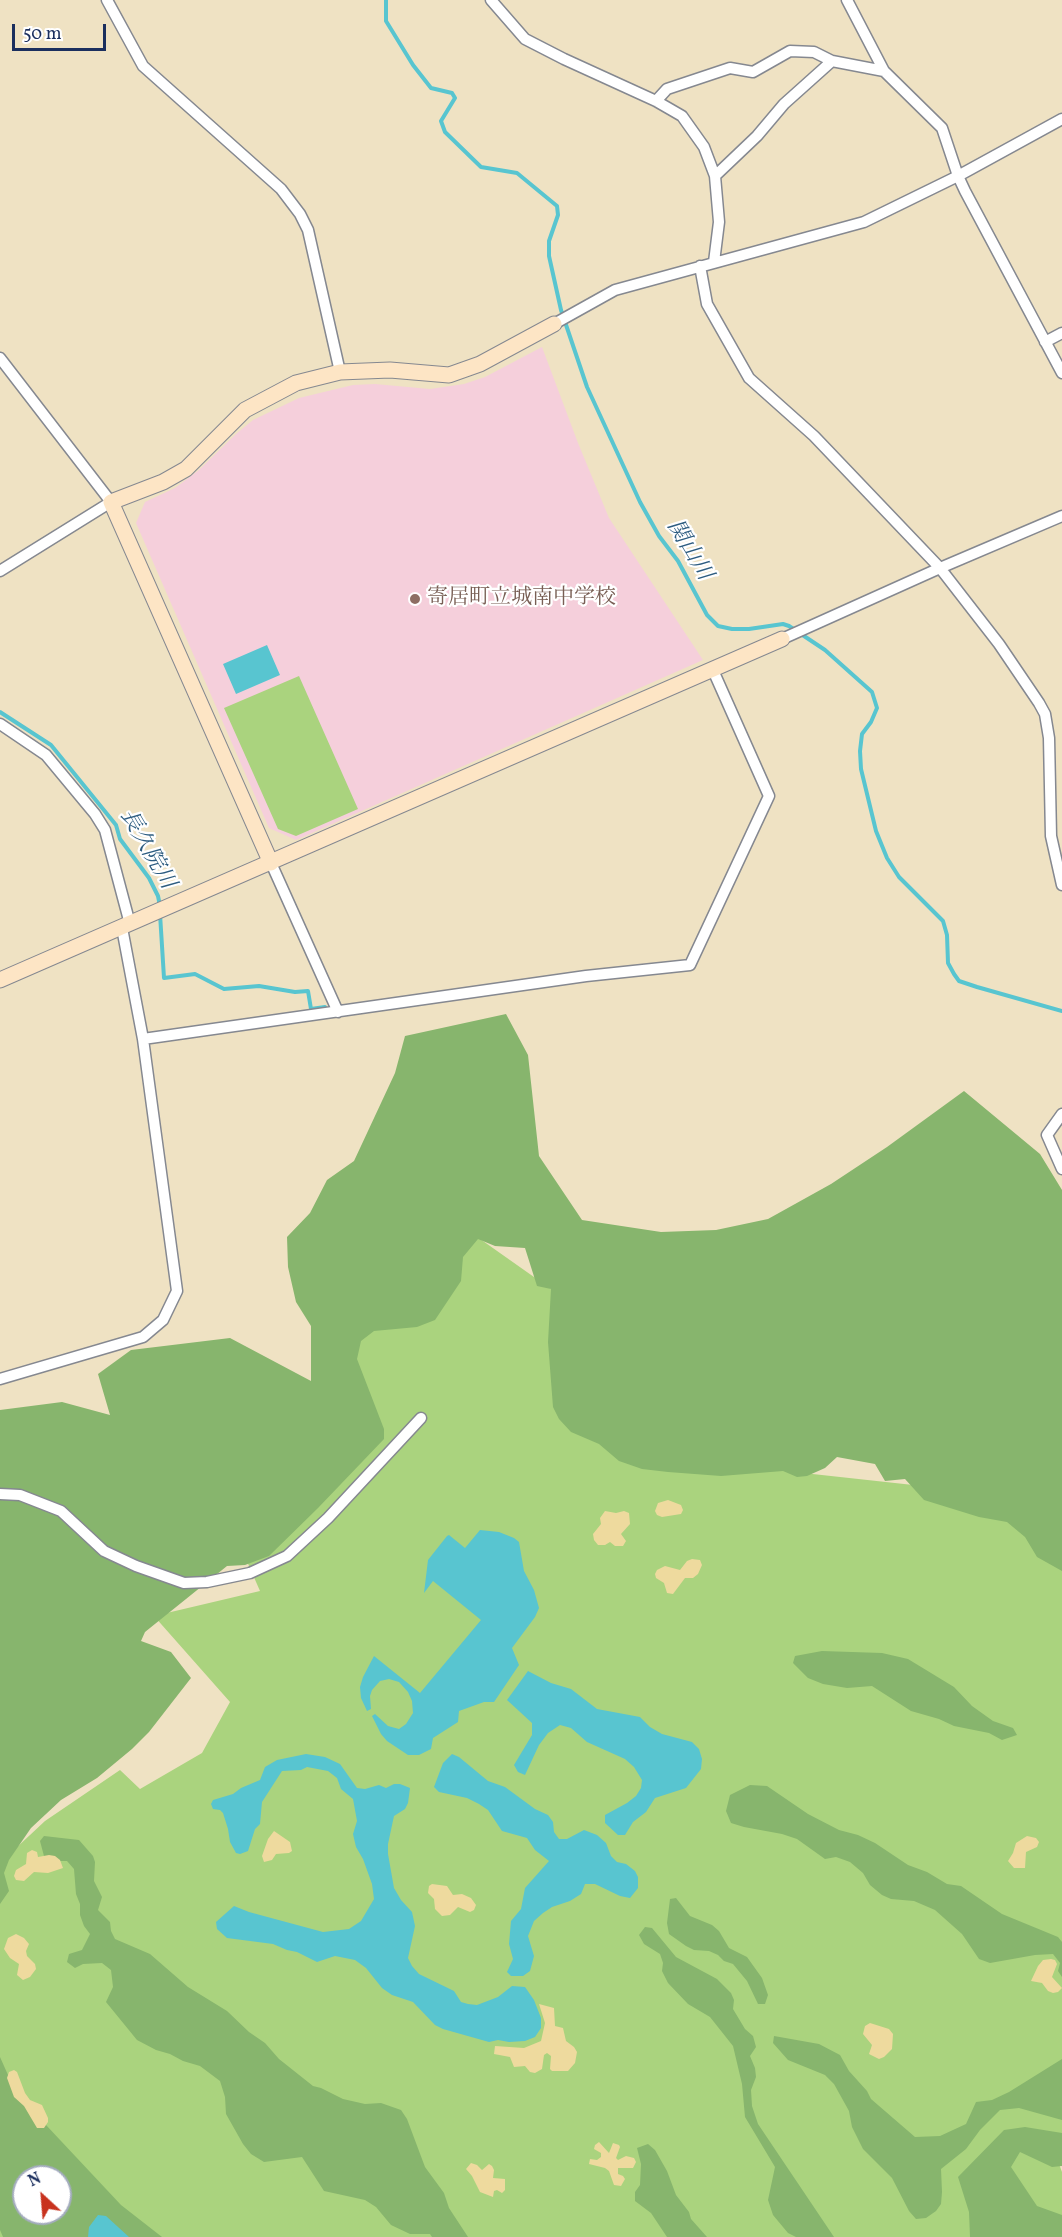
<!DOCTYPE html>
<meta charset="utf-8">
<style>
body{margin:0}
#map{position:relative;width:1062px;height:2237px;overflow:hidden;background:#efe2c3;font-family:Vollkorn,serif}
canvas{display:block}
.north{position:absolute;left:12px;top:2165px;width:60px;height:60px;box-sizing:border-box;background:#fff;border:2px solid #a4acbf;border-radius:50%;rotate:334deg;font-size:16px;font-weight:700;line-height:24px;text-align:center;color:#1b2f5e}
.north::after{content:'';display:block;margin:auto;width:21px;height:27px;background:#c8321e;clip-path:polygon(50% 0,100% 100%,50% 72%,0 100%)}
.scale{position:absolute;left:12px;top:24px;width:94px;height:27px;box-sizing:border-box;border:3px solid #1b2f5e;border-top:0;padding-left:8px;font-size:18px;line-height:21px;white-space:nowrap;color:#1b2f5e;-webkit-text-stroke:4px #fff;paint-order:stroke}
</style>
<div id="map">
<canvas width="1062" height="2237"></canvas>
<div class="north">N</div>
<div class="scale">50 m</div>
</div>
<script>
const ctx = document.querySelector('canvas').getContext('2d');
ctx.lineJoin = 'round';
function fillPath(path, color) { ctx.fillStyle = color; ctx.fill(path, 'evenodd'); }
const toPath = rows => new Path2D(rows.map(r => 'M' + r).join(''));
function stroke(path, color, width, dash) { ctx.strokeStyle = color; ctx.lineWidth = width; ctx.lineCap = dash ? 'butt' : 'round'; ctx.setLineDash(dash || []); ctx.stroke(path); }
function write(font, color, halo, rows, align = 'center') {
  ctx.font = font + ' Vollkorn,"Noto Serif JP",serif'; ctx.lineWidth = 4.5; ctx.setLineDash([]); ctx.textBaseline = 'middle'; ctx.strokeStyle = halo; ctx.fillStyle = color; for (const [text, x, y, turn = 0] of rows) {
    ctx.save(); ctx.translate(x, y); ctx.rotate((+turn || 0) * Math.PI / 180); ctx.textAlign = isNaN(turn) ? turn : align; if (halo) ctx.strokeText(text, 0, 0); ctx.fillText(text, 0, 0); ctx.restore();
  }
}
const built = toPath([
 [542,347,578,443,609,518,703,660,296,840,269,828,136,523,145,502,175,488,199,470,236,434,253,420,299,398,353,385,375,384,430,389,464,384,485,377]
]);
const green = toPath([
 [299,676,358,809,296,836,278,829,224,708],
 [473,1234,551,1289,639,1455,968,1491,1062,1508,1062,2139,1052,2145,1062,2172,1062,2237,0,2237,0,1863,45,1821,120,1770,140,1789,202,1753,230,1702,154,1616,260,1591,239,1543,344,1352],
 [24,2177,60,2177,60,2213,24,2213]
]);
const forest = toPath([
 [506,1014,528,1055,539,1156,582,1220,661,1232,716,1230,768,1219,831,1184,887,1147,964,1091,1040,1154,1062,1190,1062,1571,1037,1557,1025,1537,1007,1522,979,1517,924,1500,905,1479,885,1481,875,1464,837,1457,825,1468,807,1476,797,1477,783,1471,721,1476,668,1472,642,1469,619,1461,599,1444,571,1432,559,1419,553,1407,548,1342,551,1289,537,1286,525,1248,495,1246,478,1239,463,1257,461,1281,435,1320,417,1327,374,1331,361,1341,357,1359,384,1429,384,1439,318,1508,269,1556,245,1565,227,1566,145,1632,141,1641,171,1652,191,1678,149,1732,132,1749,97,1778,61,1800,31,1828,9,1860,4,1873,9,1891,0,1904,0,1410,62,1402,110,1415,98,1374,131,1350,230,1338,311,1381,311,1326,296,1302,288,1267,287,1237,310,1213,327,1180,354,1161,395,1073,405,1036],
 [822,1651,882,1653,908,1659,954,1687,972,1706,993,1721,1013,1728,1017,1735,1002,1740,989,1733,954,1726,939,1719,911,1711,872,1686,847,1688,823,1684,808,1678,793,1663,795,1656],
 [750,1785,767,1786,808,1814,839,1830,858,1835,875,1843,908,1865,927,1872,947,1884,961,1886,1002,1914,1058,1937,1062,1942,1062,1977,1058,1971,1060,1963,1053,1954,1035,1955,990,1963,979,1959,962,1934,935,1910,914,1901,891,1899,882,1895,870,1885,863,1873,850,1862,836,1857,825,1859,797,1839,782,1834,744,1827,731,1823,726,1811,730,1795],
 [44,1836,79,1840,93,1856,95,1862,94,1881,102,1897,98,1910,110,1922,111,1931,115,1939,150,1954,188,1987,227,2011,249,2032,265,2043,279,2059,313,2086,321,2088,343,2099,365,2104,381,2103,401,2110,407,2119,425,2167,444,2193,449,2208,468,2237,432,2237,430,2234,410,2234,391,2225,376,2207,365,2200,324,2191,302,2157,264,2162,251,2154,243,2144,226,2114,225,2097,220,2081,200,2066,183,2061,170,2054,156,2050,137,2040,106,2002,113,1987,111,1970,102,1963,83,1964,75,1968,67,1962,69,1954,82,1950,90,1934,84,1926,80,1915,80,1904,76,1894,74,1869,67,1861,48,1861,44,1856,40,1841],
 [676,1898,690,1916,712,1925,719,1931,729,1948,747,1957,762,1978,768,1995,765,2004,758,2004,747,1981,733,1964,724,1961,718,1955,709,1951,694,1950,686,1946,669,1934,667,1923,670,1899],
 [645,1927,652,1928,676,1957,717,1979,731,1993,734,2000,733,2009,745,2029,753,2036,756,2047,750,2056,755,2068,756,2077,751,2090,752,2106,758,2124,834,2237,796,2237,788,2233,773,2215,768,2200,775,2167,745,2117,742,2084,733,2046,710,2017,688,2004,668,1983,662,1971,663,1963,660,1954,644,1944,639,1935],
 [774,2036,819,2044,840,2055,849,2071,867,2091,871,2099,915,2137,940,2136,966,2124,976,2102,992,2100,1009,2092,1062,2059,1062,2120,1019,2108,1000,2110,980,2130,966,2149,941,2169,942,2192,941,2204,936,2211,926,2218,916,2219,909,2211,892,2178,863,2149,852,2127,849,2111,834,2084,825,2075,788,2060,773,2043],
 [0,2057,16,2093,121,2205,162,2237,3,2237,0,2230],
 [24,2177,60,2177,60,2213,24,2213],
 [1025,2127,1062,2133,1062,2166,1052,2167,1020,2152,1011,2167,1037,2206,1062,2215,1062,2237,970,2237,969,2212,958,2177,1004,2130],
 [648,2144,655,2150,667,2171,676,2195,689,2212,691,2219,707,2237,667,2237,651,2213,635,2201,635,2192,640,2185,641,2164,637,2148]
]);
const sand = toPath([
 [668,1500,681,1505,683,1510,681,1514,662,1517,657,1515,655,1511,658,1503],
 [605,1511,616,1513,624,1511,629,1513,630,1524,621,1534,626,1541,623,1546,615,1546,610,1542,605,1545,598,1545,594,1540,593,1534,601,1524,600,1518],
 [692,1559,700,1560,702,1565,698,1574,693,1578,685,1578,673,1594,667,1593,664,1583,656,1578,655,1574,657,1570,665,1566,680,1570,687,1561],
 [274,1831,290,1842,292,1851,289,1853,276,1854,272,1860,264,1862,262,1856,268,1839],
 [1027,1836,1036,1838,1039,1842,1037,1847,1026,1852,1025,1868,1014,1868,1008,1861,1013,1853,1016,1843],
 [32,1850,37,1852,38,1857,49,1855,55,1856,60,1860,63,1868,48,1873,34,1872,24,1881,16,1880,14,1876,16,1870,26,1864,27,1853],
 [432,1884,447,1886,453,1895,462,1894,471,1898,476,1905,474,1910,470,1912,458,1907,450,1915,442,1916,435,1909,434,1899,428,1893,429,1886],
 [16,1934,24,1938,29,1944,26,1951,27,1956,35,1964,36,1969,30,1977,23,1980,17,1975,19,1964,10,1958,4,1949,8,1938],
 [1051,1959,1055,1960,1057,1964,1052,1977,1062,1988,1058,1992,1053,1993,1048,1991,1042,1983,1031,1981,1038,1966,1043,1960],
 [539,2004,554,2008,555,2026,563,2028,566,2041,574,2047,577,2052,575,2063,568,2071,552,2071,550,2069,551,2056,547,2053,544,2055,542,2069,535,2073,530,2072,525,2066,514,2067,510,2057,494,2054,495,2046,524,2048,541,2041,545,2023],
 [870,2023,889,2029,893,2034,892,2049,884,2057,879,2059,869,2054,872,2045,863,2034,865,2026],
 [14,2070,17,2072,25,2093,30,2100,42,2105,48,2118,48,2122,44,2128,37,2128,24,2106,14,2097,7,2078,9,2072],
 [599,2142,609,2153,613,2143,619,2145,620,2147,616,2158,618,2160,626,2156,634,2158,636,2162,633,2168,618,2168,618,2174,623,2176,625,2179,621,2186,614,2185,609,2171,605,2168,589,2164,590,2159,597,2160,601,2157,601,2153,594,2149,595,2145],
 [471,2163,477,2165,482,2170,489,2164,492,2166,494,2170,493,2178,505,2179,505,2190,502,2193,497,2190,494,2191,493,2197,480,2192,472,2176,466,2169]
]);
const water = toPath([
 [267,645,280,675,236,694,223,664],
 [480,1530,499,1532,514,1538,519,1542,524,1571,534,1590,539,1608,535,1617,512,1648,519,1665,494,1702,484,1702,459,1711,458,1722,433,1738,431,1749,419,1755,408,1755,387,1741,381,1734,372,1716,375,1714,388,1726,399,1729,406,1724,413,1713,412,1701,408,1692,399,1682,389,1679,380,1681,372,1690,370,1696,371,1709,367,1711,361,1698,360,1687,363,1677,374,1656,420,1693,481,1620,433,1581,424,1593,428,1560,447,1536,449,1535,465,1548],
 [528,1671,551,1683,571,1689,597,1709,640,1717,650,1727,662,1734,692,1742,699,1749,702,1759,701,1769,686,1788,655,1798,646,1812,633,1822,625,1835,618,1835,605,1823,605,1815,627,1803,636,1796,641,1788,642,1780,634,1767,625,1759,587,1742,571,1728,560,1725,548,1733,539,1745,525,1775,518,1772,514,1765,532,1735,532,1723,507,1700],
 [306,1754,325,1757,340,1764,357,1788,365,1789,379,1785,386,1788,394,1784,400,1784,410,1788,408,1803,405,1809,394,1816,388,1844,388,1854,394,1888,401,1900,412,1912,415,1926,408,1958,412,1966,419,1974,454,1991,461,2002,468,2004,477,2005,498,1997,512,1986,525,1987,534,2000,541,2018,541,2028,535,2037,525,2041,509,2042,498,2040,489,2042,443,2029,435,2025,413,2002,392,1995,382,1988,366,1968,355,1960,335,1956,317,1962,297,1952,287,1950,273,1944,227,1938,217,1929,216,1922,234,1906,249,1912,323,1932,349,1929,361,1921,374,1899,372,1884,363,1859,356,1847,353,1834,357,1821,353,1799,341,1789,337,1778,328,1771,307,1767,301,1770,282,1771,262,1802,260,1824,255,1829,248,1851,240,1854,236,1853,230,1842,228,1829,223,1813,220,1810,213,1809,211,1804,213,1800,233,1794,241,1788,260,1780,265,1767,277,1760],
 [452,1754,459,1757,488,1781,505,1787,535,1809,548,1815,553,1822,554,1832,559,1839,567,1839,584,1830,597,1835,606,1843,611,1856,617,1862,626,1864,635,1871,638,1877,638,1888,630,1898,620,1896,595,1884,585,1884,581,1894,570,1901,552,1907,543,1913,534,1921,528,1936,534,1956,530,1971,523,1976,511,1976,507,1972,513,1959,509,1944,511,1921,521,1909,525,1888,549,1861,535,1850,527,1838,502,1831,488,1810,479,1804,467,1798,439,1792,434,1787,443,1763],
 [98,2215,106,2216,129,2237,88,2237,89,2227]
]);
const stream = toPath([
 [386,0,386,21,413,65,431,88,452,93,455,98,441,121,445,132,481,167,517,173,557,206,558,215,549,241,549,256,561,310,587,387,640,502,659,536,678,561,707,615,718,626,732,629,749,629,783,624,789,626,825,650,872,692,877,708,871,722,862,734,860,751,861,769,876,831,887,858,899,877,943,921,947,935,948,963,954,974,959,981,977,987,1062,1011],
 [0,712,51,745,116,825,120,839,149,878,158,896,160,906],
 [160,914,164,978,195,974,224,989,259,986,295,992,308,991,311,1009,325,1007]
]);
const street = toPath([
 [107,0,143,66,281,189,300,214,308,230,340,372],
 [491,0,525,39,564,59,656,101,682,116,704,147,715,176,719,222,714,262],
 [847,0,884,71,942,128,958,176,965,191,1062,373],
 [656,101,667,89,730,68,753,72,790,51,814,52,832,61,884,71],
 [715,176,757,136,784,104,832,61],
 [700,266,707,304,749,378,814,436,940,568,999,644,1039,703,1045,714,1049,738,1051,836,1062,885],
 [554,324,615,290,864,222,958,176,1062,119],
 [1045,342,1062,333],
 [0,358,111,502,0,571],
 [782,639,940,568,1062,516],
 [0,724,46,755,95,814,105,830,130,924],
 [271,863,338,1012],
 [143,1039,586,976,690,965,769,796,712,668],
 [1062,1114,1047,1135,1062,1169],
 [0,1379,143,1337,163,1320,177,1291,143,1039,122,928],
 [0,1494,20,1495,61,1511,104,1551,136,1566,184,1583,207,1582,250,1573,287,1556,328,1518,421,1418]
]);
const secondary = toPath([
 [271,863,111,502,163,482,186,469,245,410,296,383,340,372,390,370,449,375,480,364,554,324],
 [0,980,782,639]
]);
const markers = [
 [415,599,6,"#8d6e63"]
];
const educationNames = [
 ["寄居町立城南中学校",427,599]
];
const waterNames = [
 ["関山川",688,551,59],
 ["長久院川",146,850,60]
];
fillPath(built, '#f5cfdb');
fillPath(green, '#aad37e');
fillPath(forest, '#87b56d');
fillPath(sand, '#eeda9e');
fillPath(water, '#58c5d0');
stroke(stream, '#58c5d0', 4);
stroke(street, '#858890', 13);
stroke(secondary, '#858890', 17);
stroke(street, '#fff', 10);
stroke(secondary, '#fde5c5', 15);
for (const [x, y, r, color] of markers) { const dot = new Path2D(); dot.arc(x, y, r, 0, 2 * Math.PI); ctx.fillStyle = color; ctx.fill(dot); stroke(dot, '#fff', 2); }
write('21px', '#785e54', '#fff', educationNames, 'left');
write('italic 22px', '#2d5c80', '#fff', waterNames);
</script>
